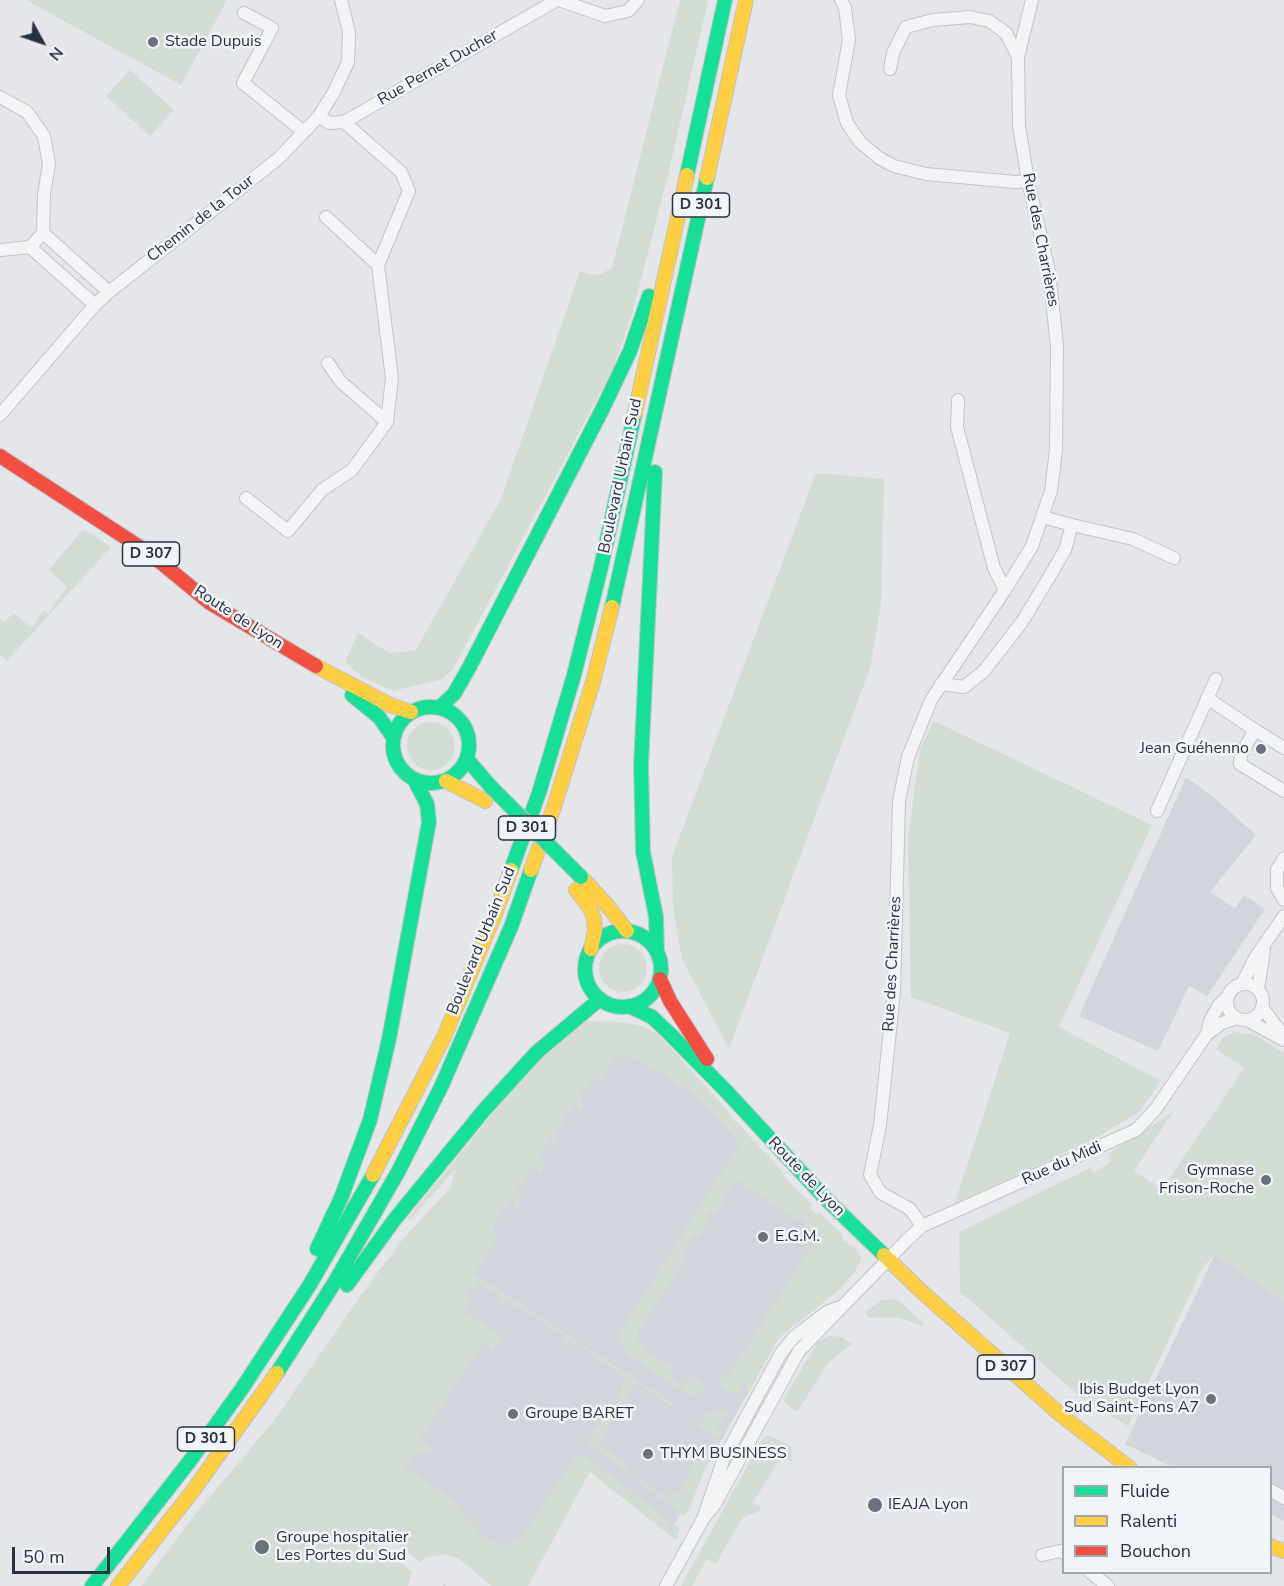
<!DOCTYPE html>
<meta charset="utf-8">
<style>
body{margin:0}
#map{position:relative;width:1284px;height:1586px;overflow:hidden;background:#e4e6e9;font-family:"Nunito Sans",sans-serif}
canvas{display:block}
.legend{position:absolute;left:1062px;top:1466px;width:210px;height:108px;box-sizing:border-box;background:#f1f4f8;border:2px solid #a1a6b0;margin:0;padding:8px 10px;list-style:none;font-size:18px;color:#293243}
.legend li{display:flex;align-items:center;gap:12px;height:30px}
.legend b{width:30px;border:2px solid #a1a6b0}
.north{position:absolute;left:12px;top:12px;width:60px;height:60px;-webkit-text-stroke:4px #f1f4f8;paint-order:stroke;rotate:130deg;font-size:16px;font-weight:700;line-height:24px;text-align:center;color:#293243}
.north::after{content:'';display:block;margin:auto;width:21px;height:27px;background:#293243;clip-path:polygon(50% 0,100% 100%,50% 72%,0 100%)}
.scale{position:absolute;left:12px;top:1547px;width:98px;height:27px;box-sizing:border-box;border:3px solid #293243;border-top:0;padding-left:8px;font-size:18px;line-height:21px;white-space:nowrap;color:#293243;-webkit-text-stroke:4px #f1f4f8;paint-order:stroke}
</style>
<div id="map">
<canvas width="1284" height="1586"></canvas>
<ul class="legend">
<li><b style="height:8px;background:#16e098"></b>Fluide</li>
<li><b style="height:8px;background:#ffcf43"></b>Ralenti</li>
<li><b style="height:8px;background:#f24e42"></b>Bouchon</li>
</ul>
<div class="north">N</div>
<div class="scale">50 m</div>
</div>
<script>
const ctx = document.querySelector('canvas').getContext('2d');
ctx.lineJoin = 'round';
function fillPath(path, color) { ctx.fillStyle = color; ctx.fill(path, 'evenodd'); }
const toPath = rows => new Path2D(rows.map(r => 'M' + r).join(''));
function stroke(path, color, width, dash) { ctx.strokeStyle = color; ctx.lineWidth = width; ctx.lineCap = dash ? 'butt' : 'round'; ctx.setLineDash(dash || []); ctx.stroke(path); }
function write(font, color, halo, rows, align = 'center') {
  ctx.font = font + ' "Nunito Sans",sans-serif'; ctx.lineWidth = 5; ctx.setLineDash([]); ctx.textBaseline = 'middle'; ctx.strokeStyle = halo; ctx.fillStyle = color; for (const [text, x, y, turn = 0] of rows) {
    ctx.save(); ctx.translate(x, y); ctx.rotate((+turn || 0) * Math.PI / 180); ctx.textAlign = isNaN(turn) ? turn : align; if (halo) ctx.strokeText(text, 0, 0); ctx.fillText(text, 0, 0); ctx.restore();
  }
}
const built = toPath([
 [1186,777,1217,800,1256,835,1210,892,1235,908,1244,895,1265,909,1207,996,1189,986,1158,1051,1079,1016],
 [613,1054,625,1054,638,1058,696,1095,828,1235,735,1377,751,1387,670,1532,579,1462,492,1586,458,1558,444,1554,426,1557,420,1562,379,1529,371,1540,412,1572,337,1523,421,1295,555,1123],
 [1215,1254,1284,1300,1284,1521,1271,1514,1270,1468,1173,1467,1125,1444]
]);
const green = toPath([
 [26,0,227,0,181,85],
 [680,0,708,0,668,176,632,314,614,367,453,669,443,679,393,691,362,677,345,662,358,633,389,653,415,651,501,499,580,271,597,276,612,268],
 [130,70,174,110,150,136,106,96],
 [816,473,884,479,881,603,870,668,729,1049,682,959,673,909,672,857],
 [83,529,111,547,7,661,0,655,0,619,5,622,13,613,32,628,44,610,48,613,67,587,49,570],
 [934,721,1152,825,1059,1027,1161,1081,1139,1112,1085,1144,955,1203,1010,1033,911,997,908,839,920,749],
 '407 746a24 24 0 1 1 48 0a24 24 0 1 1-48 0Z',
 '599 968a24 24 0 1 1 48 0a24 24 0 1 1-48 0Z',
 [586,1021,623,1022,642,1026,658,1034,727,1110,735,1122,736,1121,781,1170,786,1179,812,1204,810,1208,816,1214,819,1212,843,1235,843,1240,851,1246,854,1247,861,1257,861,1260,855,1271,839,1290,782,1335,775,1344,748,1394,745,1391,747,1385,743,1382,735,1394,726,1391,720,1384,719,1373,727,1377,819,1235,806,1226,808,1222,800,1216,797,1220,736,1180,715,1214,709,1211,704,1219,709,1222,699,1237,694,1234,681,1256,685,1259,638,1332,638,1339,649,1354,674,1368,669,1377,683,1387,692,1374,704,1385,703,1391,698,1395,688,1394,627,1354,618,1339,620,1332,738,1147,738,1141,733,1134,696,1095,638,1058,625,1054,620,1055,614,1060,599,1082,598,1077,581,1094,584,1106,578,1114,575,1102,555,1134,557,1145,550,1140,539,1158,546,1163,539,1174,534,1164,518,1188,521,1201,516,1209,513,1198,511,1199,493,1226,496,1241,474,1274,674,1404,672,1407,636,1382,620,1405,618,1415,612,1422,610,1422,609,1427,598,1444,627,1463,624,1467,669,1500,673,1493,677,1496,684,1486,695,1458,702,1462,717,1438,697,1424,700,1421,703,1423,705,1420,702,1418,709,1413,728,1411,717,1429,722,1433,711,1453,690,1507,684,1516,589,1443,591,1435,620,1397,624,1376,570,1339,564,1347,560,1345,565,1336,507,1300,501,1306,498,1304,502,1297,479,1283,474,1290,470,1287,463,1294,471,1300,464,1311,502,1336,491,1352,488,1350,489,1345,483,1342,420,1440,435,1451,431,1454,424,1450,420,1451,411,1457,405,1467,448,1496,482,1536,498,1545,509,1545,521,1538,574,1459,580,1456,586,1457,671,1522,668,1527,672,1529,675,1525,680,1529,676,1540,590,1472,528,1586,492,1586,458,1558,444,1554,426,1557,420,1562,380,1529,371,1540,412,1572,408,1586,141,1586,196,1513,273,1422,361,1295,402,1240,450,1188,456,1168,410,1220,407,1219,496,1110,543,1058],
 [1235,1032,1255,1035,1284,1053,1284,1300,1215,1254,1203,1267,1128,1426,1083,1399,960,1292,959,1232,1090,1168,1094,1173,1110,1162,1108,1154,1173,1112,1134,1171,1162,1189,1244,1068,1216,1049,1223,1037],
 [892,1299,899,1301,925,1325,919,1325,899,1318,867,1317,866,1312,882,1300],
 [830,1336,842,1337,852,1344,828,1363,797,1412,791,1409,783,1400,818,1342],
 [768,1435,791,1446,792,1461,780,1459,752,1504,761,1506,760,1511,743,1517,716,1564,707,1559,692,1586,681,1586,762,1439]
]);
const street = toPath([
 [559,0,605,16,628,11,638,0],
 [841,0,845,8,849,40,839,95,847,123,860,142,879,158,894,166,926,174,1015,182,1028,181],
 [244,13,272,28,243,83,304,132],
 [890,69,893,53,906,27,933,20,970,17,989,21,1006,33,1018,57],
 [0,97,27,112,44,136,49,164,44,194,43,233,30,247],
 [319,116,329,123,344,122,557,0],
 [326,217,378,265],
 [43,233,109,292],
 [0,250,30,247,95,305],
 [328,363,340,381,387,422],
 [958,400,957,427,994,568,1005,590],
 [0,415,95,305,109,292,279,158,319,116,334,92,348,62,349,32,341,0],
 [246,498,288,531,322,490,352,470,387,422,392,378,378,265,409,191,401,172,344,122],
 [1072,525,1133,539,1174,558],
 [941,684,964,687,984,671,1022,622,1048,579,1065,550,1072,525,1043,517],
 [1207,698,1255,730],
 [1284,748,1255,730,1241,754,1240,764,1284,791],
 [1157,811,1216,679],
 [1284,858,1277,870,1277,888,1284,900],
 [1242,984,1255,958,1284,916],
 '1227 1002a18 18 0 1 1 36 0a18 18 0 1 1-36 0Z',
 [1258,989,1264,950],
 [1262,1007,1284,1037],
 [1247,1020,1284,1040],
 [1207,1034,1210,1021,1219,1005,1228,996],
 [922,1226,910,1209,881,1193,870,1175,880,1125,894,992,899,801,908,757,931,700,1005,590,1032,546,1051,491,1056,449,1057,346,1049,271,1028,181,1019,126,1018,57,1032,0],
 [1270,1490,1284,1498],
 [703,1519,715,1504,799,1351,907,1240,922,1226,1136,1130,1155,1110,1207,1034,1222,1023,1237,1018],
 [1042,1555,1060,1551,1064,1553],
 [1090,1572,1108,1586],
 [666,1586,703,1519,724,1458,781,1353,794,1337,827,1312,837,1308]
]);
const fast = toPath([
 [687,175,725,0],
 [655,472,641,765,643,852,656,917,657,952],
 [612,607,707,178],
 [352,695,379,717,393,737],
 '393 745a38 38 0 1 1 76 0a38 38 0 1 1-76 0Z',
 [439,708,454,694,470,666,603,408,630,351,649,296],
 [467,759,491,787],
 [511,870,539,793,574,675,601,567,635,413],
 '585 969a38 38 0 1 1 76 0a38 38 0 1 1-76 0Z',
 [629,1006,652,1017,667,1031,727,1092,827,1200,884,1255],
 [317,1249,341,1198,370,1120,389,1039,429,822,427,804,415,781],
 [347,1285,395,1219,485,1109,537,1052,600,999],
 [277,1373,333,1285,398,1172,441,1087,511,927,531,870],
 [92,1586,189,1462,241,1390,309,1286,373,1175]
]);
const slow = toPath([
 [707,178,746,0],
 [635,413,687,175],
 [316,666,390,705,411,712],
 [446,781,485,801],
 [531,870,554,807,593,682,612,607],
 [581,877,606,904,627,931],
 [576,890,590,908,594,919,595,931,591,949],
 [373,1175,444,1037,495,914,511,870],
 [884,1255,921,1291,1062,1416,1130,1468],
 [1270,1546,1284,1551],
 [118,1586,192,1492,277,1373]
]);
const jam = toPath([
 [0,456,152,555,210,603,316,666],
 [660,979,670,1001,707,1059]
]);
const tram = toPath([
 [444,1585,445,1586]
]);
const fastBridge = toPath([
 [491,787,581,877]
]);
const markers = [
 [153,42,6,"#6a717d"],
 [1261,749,6,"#6a717d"],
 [1266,1180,6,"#6a717d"],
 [763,1237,6,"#6a717d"],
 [1211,1399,6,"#6a717d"],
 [513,1414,6,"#6a717d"],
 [648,1454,6,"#6a717d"],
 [875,1505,8,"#6a717d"],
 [262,1547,8,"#6a717d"]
];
const shields = [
 [701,205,57],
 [151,554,57],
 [527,828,57],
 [1006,1367,57],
 [206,1439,57]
];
const shieldNames = [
 ["D 301",701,205],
 ["D 307",151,554],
 ["D 301",527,828],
 ["D 307",1006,1367],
 ["D 301",206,1439]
];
const poiNames = [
 ["Stade Dupuis",165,42],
 ["Jean Guéhenno",1249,749,"right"],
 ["Gymnase",1254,1171,"right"],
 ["Frison-Roche",1254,1189,"right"],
 ["E.G.M.",775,1237],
 ["Ibis Budget Lyon",1199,1390,"right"],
 ["Sud Saint-Fons A7",1199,1408,"right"],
 ["Groupe BARET",525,1414],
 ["THYM BUSINESS",660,1454],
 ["IEAJA Lyon",888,1505],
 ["Groupe hospitalier",276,1538],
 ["Les Portes du Sud",276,1556]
];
const streetNames = [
 ["Rue Pernet Ducher",438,68,-30],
 ["Chemin de la Tour",201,219,-38],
 ["Rue des Charrières",1040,240,79],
 ["Boulevard Urbain Sud",621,476,-78],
 ["Route de Lyon",238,618,33],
 ["Boulevard Urbain Sud",482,941,-68],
 ["Rue des Charrières",893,964,-87],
 ["Rue du Midi",1062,1164,-24],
 ["Route de Lyon",806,1177,46]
];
fillPath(built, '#d2d5dc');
fillPath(green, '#d4ddd4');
stroke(street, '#c2c4c7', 14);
stroke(fast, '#bfc3c7', 16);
stroke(slow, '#bfc3c7', 16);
stroke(jam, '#bfc3c7', 16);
stroke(street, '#f3f4f6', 12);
stroke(fast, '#16e098', 14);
stroke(slow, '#ffcf43', 14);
stroke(jam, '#f24e42', 14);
stroke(tram, '#ccced1', 1.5);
stroke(fastBridge, '#bfc3c7', 16, []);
stroke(fastBridge, '#16e098', 14);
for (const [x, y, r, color] of markers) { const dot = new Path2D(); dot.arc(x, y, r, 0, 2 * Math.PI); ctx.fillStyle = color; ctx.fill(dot); stroke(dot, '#f1f4f8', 2); }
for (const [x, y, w] of shields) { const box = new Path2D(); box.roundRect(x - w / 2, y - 12, w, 24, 4.5); ctx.fillStyle = '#f1f4f8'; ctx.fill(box); stroke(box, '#293243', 1.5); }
write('bold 15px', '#293243', null, shieldNames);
write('16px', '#293243', '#f1f4f8', poiNames, 'left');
write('16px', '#293243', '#f1f4f8', streetNames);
</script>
